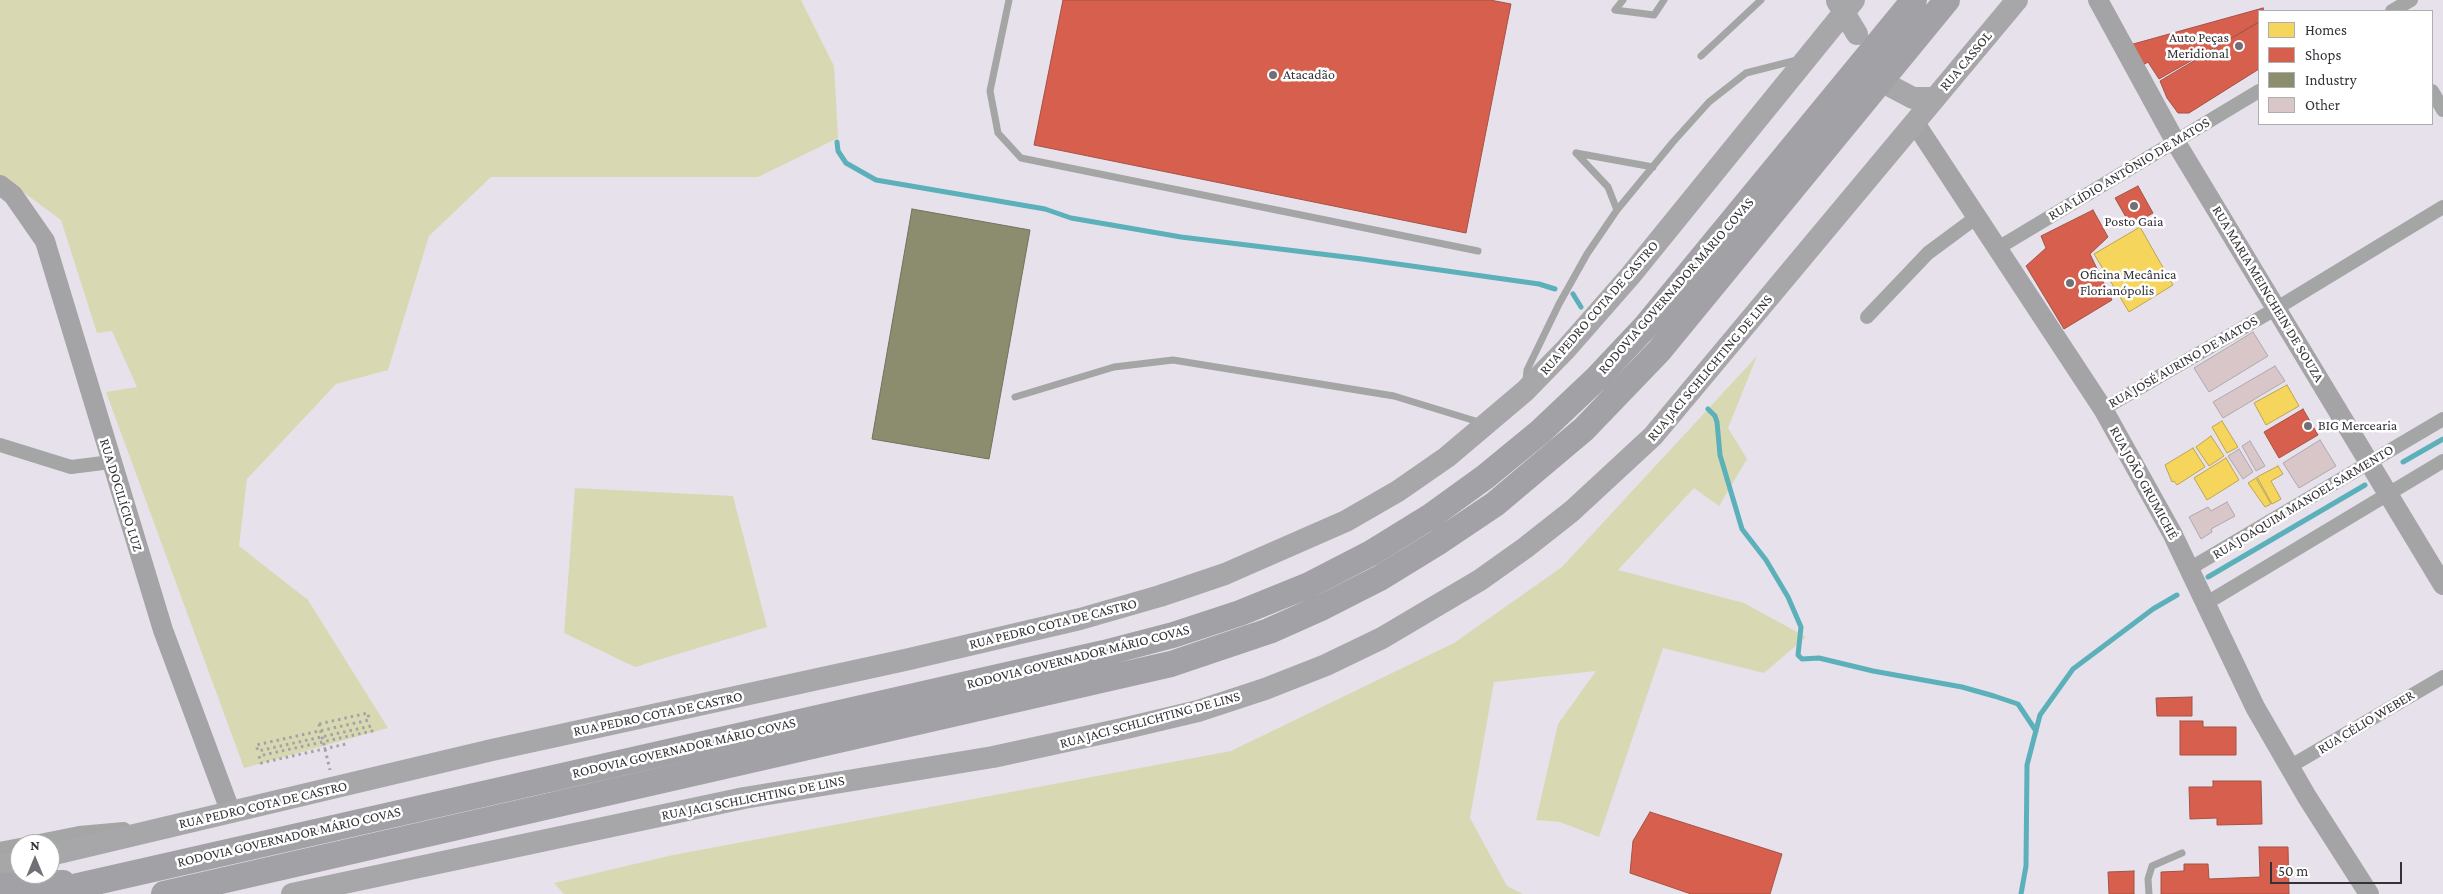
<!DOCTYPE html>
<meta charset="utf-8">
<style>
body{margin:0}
#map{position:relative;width:2443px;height:894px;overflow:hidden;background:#e6e1eb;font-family:"Crimson Pro",serif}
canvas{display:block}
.legend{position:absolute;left:2258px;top:10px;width:175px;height:115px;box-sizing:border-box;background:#fff;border:1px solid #aeadaf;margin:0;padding:6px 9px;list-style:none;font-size:15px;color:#343137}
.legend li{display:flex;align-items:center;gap:10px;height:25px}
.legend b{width:25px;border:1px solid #aeadaf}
.north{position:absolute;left:10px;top:834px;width:50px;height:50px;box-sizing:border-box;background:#fff;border:1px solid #aeadaf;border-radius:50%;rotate:0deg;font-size:14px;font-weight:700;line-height:20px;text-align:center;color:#343137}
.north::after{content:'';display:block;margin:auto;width:18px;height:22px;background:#726f76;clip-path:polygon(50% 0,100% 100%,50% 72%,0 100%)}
.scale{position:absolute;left:2270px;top:862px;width:132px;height:22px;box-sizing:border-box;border:2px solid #343137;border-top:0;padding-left:6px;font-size:15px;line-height:18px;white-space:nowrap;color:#343137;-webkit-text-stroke:4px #fff;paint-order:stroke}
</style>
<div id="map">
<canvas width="2443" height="894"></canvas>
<ul class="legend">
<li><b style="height:14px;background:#f6d55c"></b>Homes</li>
<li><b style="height:14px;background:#d6604d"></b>Shops</li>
<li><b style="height:14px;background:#8c8c6e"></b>Industry</li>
<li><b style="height:14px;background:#d8c6c8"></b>Other</li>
</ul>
<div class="north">N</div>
<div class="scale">50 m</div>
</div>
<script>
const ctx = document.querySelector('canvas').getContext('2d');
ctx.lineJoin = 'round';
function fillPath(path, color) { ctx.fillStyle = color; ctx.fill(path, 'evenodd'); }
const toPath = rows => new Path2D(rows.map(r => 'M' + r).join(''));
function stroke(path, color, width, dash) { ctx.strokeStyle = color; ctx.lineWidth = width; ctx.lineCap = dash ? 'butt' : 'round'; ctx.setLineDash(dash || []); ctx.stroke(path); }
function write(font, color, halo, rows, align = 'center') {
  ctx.font = font + ' "Crimson Pro",serif'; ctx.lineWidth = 5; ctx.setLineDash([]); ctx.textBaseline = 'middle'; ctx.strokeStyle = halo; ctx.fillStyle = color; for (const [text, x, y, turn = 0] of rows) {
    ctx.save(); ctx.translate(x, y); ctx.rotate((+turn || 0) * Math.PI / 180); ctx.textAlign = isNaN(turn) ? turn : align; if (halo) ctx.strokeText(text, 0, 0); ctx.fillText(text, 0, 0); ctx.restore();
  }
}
const green = toPath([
 [0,0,801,0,834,66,838,138,758,177,491,177,429,236,388,370,336,384,247,479,239,546,308,600,388,728,244,768,106,392,137,387,112,331,97,333,61,220,0,175],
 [1757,356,1728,428,1747,459,1719,506,1694,488,1618,570,1744,603,1806,637,1764,673,1663,648,1599,837,1560,822,1536,820,1558,724,1596,671,1494,682,1470,818,1507,886,1523,894,564,894,554,883,673,855,1231,751,1454,643,1562,567],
 [575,488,733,496,767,627,635,667,564,633]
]);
const homes = toPath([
 [2140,227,2173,285,2129,312,2094,254,2140,227],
 [2287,385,2299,406,2266,425,2254,403,2287,385],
 [2222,421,2238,447,2227,453,2212,427,2222,421],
 [2211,436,2224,456,2209,466,2196,447,2211,436],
 [2193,448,2205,467,2177,485,2174,481,2172,482,2165,465,2193,448],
 [2226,458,2239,480,2207,500,2194,478,2226,458],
 [2278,466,2283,474,2271,481,2281,499,2272,504,2257,477,2278,466],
 [2256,478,2271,504,2265,507,2248,483,2256,478]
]);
const shops = toPath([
 [1063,0,1490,0,1511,4,1466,233,1034,145,1063,0],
 [2263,8,2264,11,2259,11,2259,22,2159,79,2148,62,2138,68,2126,46,2263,8],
 [2259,22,2259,69,2189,113,2178,113,2167,98,2160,81,2259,22],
 [2138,186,2153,213,2131,226,2115,198,2138,186],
 [2093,210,2108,237,2090,254,2112,300,2064,329,2026,266,2046,248,2041,236,2093,210],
 [2303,409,2318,435,2279,458,2264,432,2303,409],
 [2192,697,2192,716,2157,716,2156,698,2192,697],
 [2180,721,2203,721,2203,727,2236,727,2236,755,2180,755,2180,721],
 [2213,781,2261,781,2262,824,2217,825,2217,818,2190,819,2189,787,2213,787,2213,781],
 [1650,812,1782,854,1770,894,1691,894,1630,873,1633,841,1650,812],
 [2259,847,2288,847,2289,894,2161,894,2161,872,2184,871,2184,864,2208,864,2209,879,2260,877,2259,847],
 [2134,871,2134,894,2109,894,2108,872,2134,871]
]);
const industry = toPath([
 [912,209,1030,230,989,459,872,439,912,209]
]);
const stream = toPath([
 [837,142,838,151,846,163,876,180,1045,209,1071,218,1181,237,1362,259,1539,284,1555,289],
 [1573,294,1581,307],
 [1708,409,1715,416,1717,422,1720,455,1742,529,1766,560,1788,597,1801,627,1798,655,1802,659,1819,658,1873,671,1962,687,1994,696,2018,704,2036,731],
 [2403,462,2443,439],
 [2208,577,2365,485],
 [2021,894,2026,866,2027,765,2040,715,2073,669,2153,609,2177,595]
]);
const building = toPath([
 [2253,332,2268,356,2209,392,2194,368,2253,332],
 [2275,366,2285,381,2223,418,2213,402,2275,366],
 [2320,440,2336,466,2299,488,2283,463,2320,440],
 [2250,441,2265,466,2256,471,2242,446,2250,441],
 [2239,449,2253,472,2243,479,2228,456,2239,449],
 [2227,502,2235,516,2211,529,2212,532,2201,539,2189,517,2208,507,2211,511,2227,502]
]);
const path = toPath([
 [319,724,330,770]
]);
const service = toPath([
 [1009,0,990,91,998,133,1021,158,1478,251],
 [1623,0,1615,10,1654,15,1664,0],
 [1701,56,1761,0],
 [1576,153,1653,167],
 [1576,153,1608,187,1617,210],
 [1526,381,1527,370,1559,304,1587,254,1617,210,1673,142,1709,102,1746,73,1797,60],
 [1015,397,1114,367,1173,360,1394,396,1482,423],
 [2149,894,2148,879,2152,866,2182,853]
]);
const minor = toPath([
 [2392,11,2411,0],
 [2432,91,2443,110],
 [1998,248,2259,91],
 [1867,317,1928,253,1978,216],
 [2103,409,2277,308,2443,207],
 [0,445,71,467,111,462],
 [2189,569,2443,419],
 [2205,604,2443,461],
 [2289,767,2443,677],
 [24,844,79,833,124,829],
 [0,849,20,845]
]);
const secondary = toPath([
 [2098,0,2175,141,2443,585],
 [1915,123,2103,409,2172,533,2255,707,2307,797,2369,894],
 [0,185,13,195,45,241,163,630,231,813]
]);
const primary = toPath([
 [1837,1,1857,34],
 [1892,87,1913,98,1935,98],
 [50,855,492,750,905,660,1080,619,1160,596,1225,574,1346,521,1398,491,1447,457,1525,391,1566,349,1630,276,1854,0],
 [0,866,20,862],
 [292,894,744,798,993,757,1122,729,1198,711,1265,689,1326,665,1382,638,1480,580,1525,548,1572,511,1653,436,2017,0]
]);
const motorway = toPath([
 [0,886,63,883],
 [43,894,1104,653,1173,635,1240,613,1309,585,1371,553,1431,516,1485,477,1541,431,1597,378,1645,327,1914,0],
 [164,894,1171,664,1269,631,1323,607,1380,578,1437,543,1495,504,1584,429,1659,351,1947,0]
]);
const pathBridge = toPath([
 [319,724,368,713,369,720,256,745,258,751,371,726,372,731,259,756,261,763,346,744]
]);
const markers = [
 [2239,46,5,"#726f76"],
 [1273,75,5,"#726f76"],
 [2134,206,5,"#726f76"],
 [2070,283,5,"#726f76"],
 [2308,426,5,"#726f76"]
];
const poiNames = [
 ["Auto Peças",2229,38,"right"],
 ["Meridional",2229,54,"right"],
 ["Atacadão",1283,75],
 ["Posto Gaia",2134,222,"center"],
 ["Oficina Mecânica",2080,275],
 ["Florianópolis",2080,291],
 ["BIG Mercearia",2318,426]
];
const streetNames = [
 ["RUA CASSOL",1966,61,-50],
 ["RUA LÍDIO ANTÔNIO DE MATOS",2129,169,-31],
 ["RODOVIA GOVERNADOR MÁRIO COVAS",1676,286,-49],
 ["RUA MARIA MEINCHEIN DE SOUZA",2268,294,59],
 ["RUA PEDRO COTA DE CASTRO",1599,308,-49],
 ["RUA JOSÉ AURINO DE MATOS",2183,362,-30],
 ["RUA JACI SCHLICHTING DE LINS",1710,368,-50],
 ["RUA JOÃO GRUMICHÉ",2144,483,61],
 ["RUA DOCILÍCIO LUZ",121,495,73],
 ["RUA JOAQUIM MANOEL SARMENTO",2303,502,-31],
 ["RUA PEDRO COTA DE CASTRO",1053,624,-14],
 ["RODOVIA GOVERNADOR MÁRIO COVAS",1078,657,-14],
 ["RUA PEDRO COTA DE CASTRO",658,714,-12],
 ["RUA JACI SCHLICHTING DE LINS",1150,720,-15],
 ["RUA CÉLIO WEBER",2366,722,-31],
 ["RODOVIA GOVERNADOR MÁRIO COVAS",684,748,-13],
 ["RUA JACI SCHLICHTING DE LINS",753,798,-11],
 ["RUA PEDRO COTA DE CASTRO",263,805,-13],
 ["RODOVIA GOVERNADOR MÁRIO COVAS",289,837,-13]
];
fillPath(green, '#d8d9b3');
fillPath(homes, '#f6d55c');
stroke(homes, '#bca451', 1);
fillPath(shops, '#d6604d');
stroke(shops, '#a55246', 1);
fillPath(industry, '#8c8c6e');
stroke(industry, '#72715e', 1);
stroke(stream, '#5bb0b9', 5);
fillPath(building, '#d8c6c8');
stroke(building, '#aea8ac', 1);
stroke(path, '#a5a3a6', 3, [2.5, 4]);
stroke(service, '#a4a5a5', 7);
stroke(minor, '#a4a5a5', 14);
stroke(secondary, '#a4a3a5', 20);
stroke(primary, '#a7a7aa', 22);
stroke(motorway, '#a2a1a5', 26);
stroke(pathBridge, '#a5a3a6', 3, [2.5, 4]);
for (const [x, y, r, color] of markers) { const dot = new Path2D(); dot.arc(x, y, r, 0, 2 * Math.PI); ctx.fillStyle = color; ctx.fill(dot); stroke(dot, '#fff', 2); }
write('14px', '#343137', '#fff', poiNames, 'left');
write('14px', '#343137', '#fff', streetNames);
</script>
